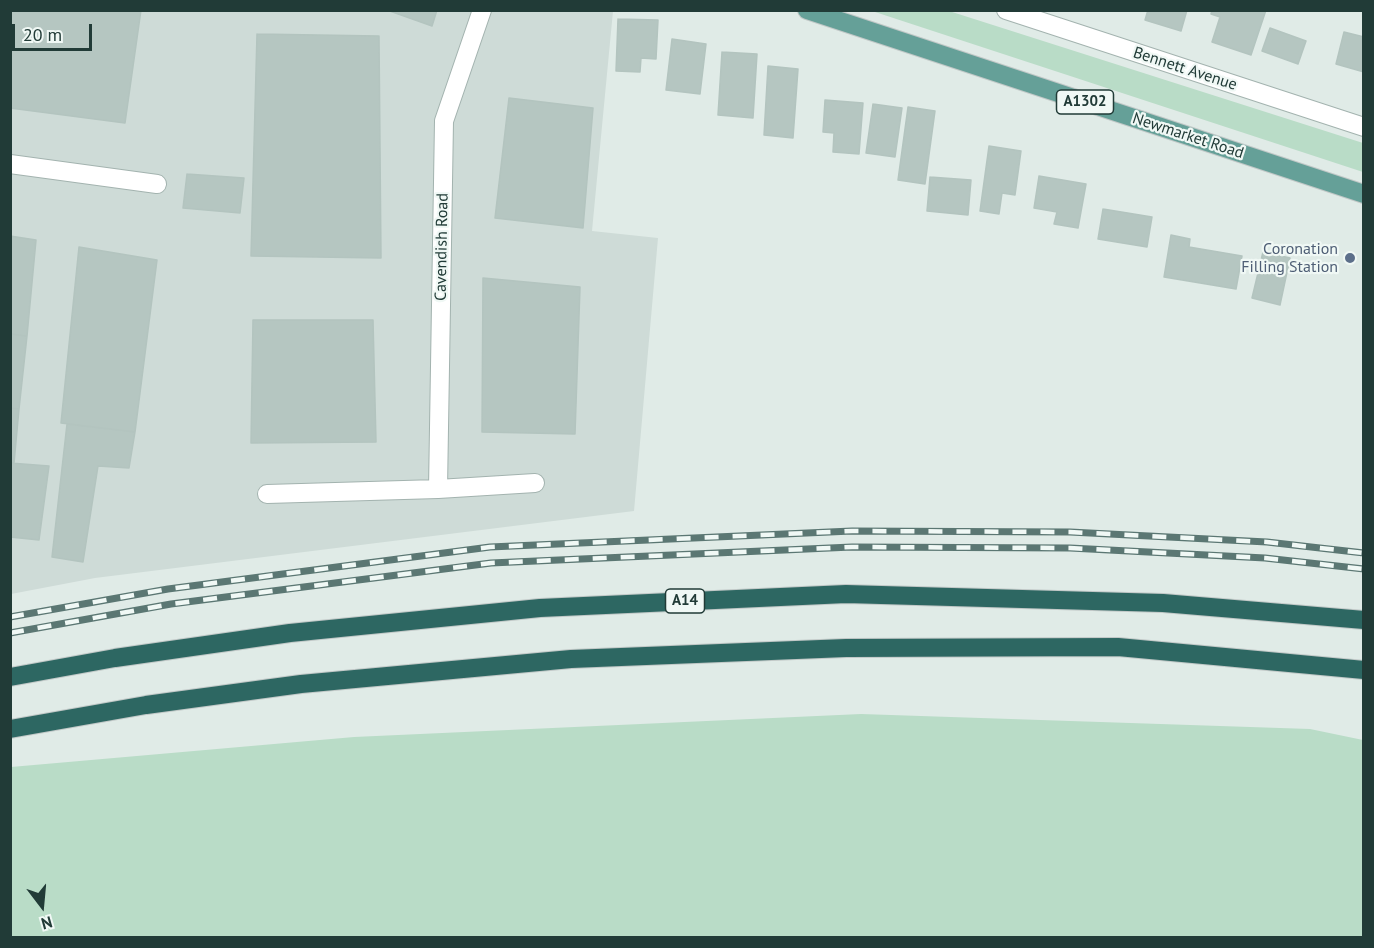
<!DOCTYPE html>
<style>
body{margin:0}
#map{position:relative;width:1374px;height:948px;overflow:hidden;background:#e0ebe7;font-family:"PT Sans",sans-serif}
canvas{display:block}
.frame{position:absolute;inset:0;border:12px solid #213b37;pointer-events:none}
.north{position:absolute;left:12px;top:876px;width:60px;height:60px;-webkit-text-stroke:4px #f0f8f5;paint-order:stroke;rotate:164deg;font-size:16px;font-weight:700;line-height:24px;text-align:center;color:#213b37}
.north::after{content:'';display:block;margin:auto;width:21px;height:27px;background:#213b37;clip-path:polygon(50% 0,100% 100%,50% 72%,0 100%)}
.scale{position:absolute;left:12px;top:24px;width:80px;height:27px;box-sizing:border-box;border:3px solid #213b37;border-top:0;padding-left:8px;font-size:18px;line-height:21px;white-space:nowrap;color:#213b37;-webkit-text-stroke:4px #f0f8f5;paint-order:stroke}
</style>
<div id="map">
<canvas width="1374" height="948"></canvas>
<div class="frame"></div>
<div class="north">N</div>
<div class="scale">20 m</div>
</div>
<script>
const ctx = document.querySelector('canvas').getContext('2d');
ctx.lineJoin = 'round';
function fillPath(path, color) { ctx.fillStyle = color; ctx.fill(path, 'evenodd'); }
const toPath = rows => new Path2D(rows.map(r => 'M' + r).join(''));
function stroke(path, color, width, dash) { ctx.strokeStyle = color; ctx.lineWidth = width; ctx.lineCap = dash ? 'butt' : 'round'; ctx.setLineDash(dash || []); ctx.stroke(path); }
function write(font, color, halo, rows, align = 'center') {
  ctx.font = font + ' "PT Sans",sans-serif'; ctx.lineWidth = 4.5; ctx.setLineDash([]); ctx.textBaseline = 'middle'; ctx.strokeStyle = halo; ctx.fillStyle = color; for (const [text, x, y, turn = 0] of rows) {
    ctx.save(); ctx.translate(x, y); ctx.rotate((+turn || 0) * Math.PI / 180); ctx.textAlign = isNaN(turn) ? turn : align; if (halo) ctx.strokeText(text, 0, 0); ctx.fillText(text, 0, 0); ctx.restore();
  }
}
const built = toPath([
 [11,11,613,11,592,231,658,238,634,511,95,578,11,594]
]);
const green = toPath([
 [872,11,949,11,1363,143,1363,172],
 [861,714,1310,729,1363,740,1363,937,11,937,11,767,354,737]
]);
const building = toPath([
 [10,10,141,10,125,123,10,108,10,10],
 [387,10,437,10,432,26,387,10],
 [1148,10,1187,10,1181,31,1145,20,1148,10],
 [1212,10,1266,10,1251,55,1212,42,1220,17,1211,14,1212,10],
 [618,19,658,20,656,59,641,58,640,72,616,71,618,19],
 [1270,28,1306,41,1298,64,1262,51,1270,28],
 [1344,32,1364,37,1364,72,1336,64,1344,32],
 [257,34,379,36,381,258,251,256,257,34],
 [672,39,706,44,700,94,666,90,672,39],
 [722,52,757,54,753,118,718,115,722,52],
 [768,66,798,69,793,138,764,135,768,66],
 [509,98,593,108,583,228,495,218,509,98],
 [825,100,863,103,859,154,833,152,834,133,823,132,825,100],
 [873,104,902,108,895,157,866,153,873,104],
 [908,107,935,111,925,184,898,180,908,107],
 [989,146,1021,151,1015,195,1002,193,999,214,980,211,989,146],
 [187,174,244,178,240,213,183,208,187,174],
 [1039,176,1086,184,1078,228,1054,224,1057,212,1034,208,1039,176],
 [930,177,971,180,968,215,927,211,930,177],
 [1103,209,1152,217,1147,247,1098,239,1103,209],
 [1171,235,1190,239,1189,247,1242,256,1236,289,1164,277,1171,235],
 [10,236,36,240,27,336,10,334,10,236],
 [79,247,157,260,135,432,61,423,79,247],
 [1263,252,1290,258,1280,305,1252,298,1263,252],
 [483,278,580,287,575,434,482,432,483,278],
 [253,320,373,320,376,442,251,443,253,320],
 [10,334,27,336,19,409,10,408,10,334],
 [10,408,19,409,14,463,10,463,10,408],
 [67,424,135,432,129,468,98,466,83,562,52,557,67,424],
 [10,463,49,466,39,540,10,537,10,463]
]);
const minor = toPath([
 [1006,10,1364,127],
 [10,164,157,184],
 [438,489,444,121,482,10],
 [267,494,438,489,535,483]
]);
const major = toPath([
 [807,10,1364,194]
]);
const highway = toPath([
 [10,677,115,658,290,633,540,608,846,594,1163,603,1364,620],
 [10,729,146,705,301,684,571,659,846,648,1118,647,1364,670]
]);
const rail = toPath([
 [10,617,168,589,490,547,852,531,1070,532,1267,542,1364,553],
 [10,633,171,604,491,563,852,547,1070,548,1265,558,1364,569]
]);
const markers = [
 [1350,258,6,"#5c6f8a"]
];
const shields = [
 [1085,102,57],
 [685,601,39]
];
const shieldNames = [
 ["A1302",1085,102],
 ["A14",685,601]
];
const streetNames = [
 ["Bennett Avenue",1185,69,18],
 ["Newmarket Road",1188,136,18],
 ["Cavendish Road",442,247,-89]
];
const serviceNames = [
 ["Coronation",1338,249],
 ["Filling Station",1338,267]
];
fillPath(built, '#cedbd7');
fillPath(green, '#b9dcc7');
fillPath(building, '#b5c6c1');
stroke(building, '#b3c4bf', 1.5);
stroke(minor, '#a3b3af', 20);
stroke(major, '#c1c8c7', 20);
stroke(highway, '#c1c8c7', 20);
stroke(minor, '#fff', 18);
stroke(major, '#65a098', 18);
stroke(highway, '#2d6762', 18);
stroke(rail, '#5b7773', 7);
stroke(rail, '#f0f8f5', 4.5, [14]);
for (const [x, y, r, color] of markers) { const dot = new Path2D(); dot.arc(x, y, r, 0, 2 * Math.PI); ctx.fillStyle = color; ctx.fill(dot); stroke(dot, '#f0f8f5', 2); }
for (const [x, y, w] of shields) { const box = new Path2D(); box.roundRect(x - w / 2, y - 12, w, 24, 4.5); ctx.fillStyle = '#f0f8f5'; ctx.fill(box); stroke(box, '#213b37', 1.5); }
write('bold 15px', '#213b37', null, shieldNames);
write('16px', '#213b37', '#f0f8f5', streetNames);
write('16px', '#4e5e75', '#f0f8f5', serviceNames, 'right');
</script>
